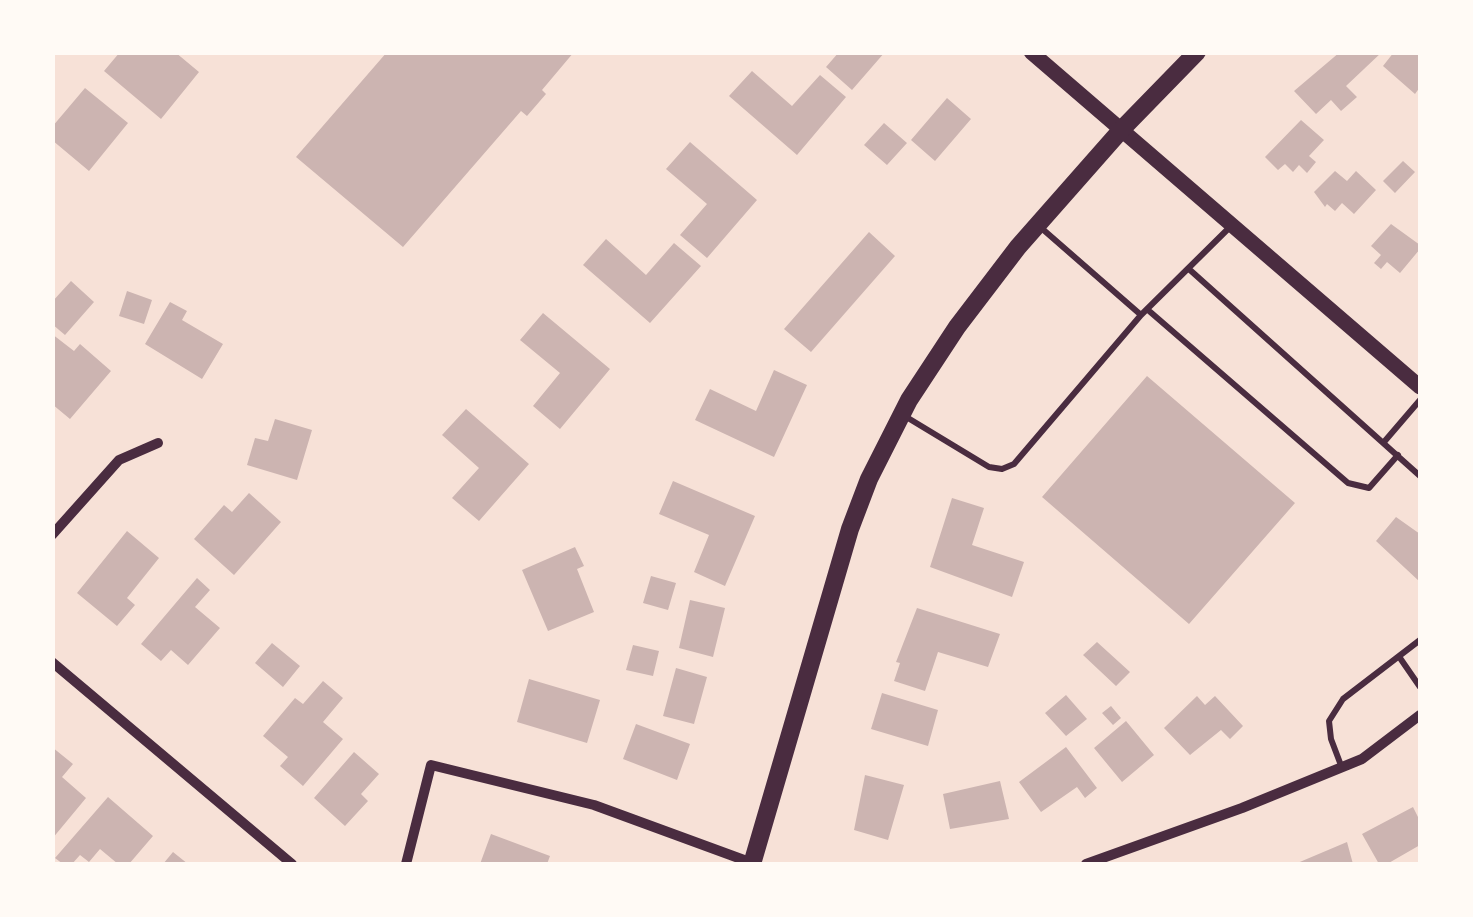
<!DOCTYPE html>
<style>
body{margin:0}
#map{position:relative;width:1473px;height:917px;overflow:hidden;background:#f7e1d7;font-family:"PT Sans",sans-serif}
canvas{display:block}
.frame{position:absolute;inset:0;border:55px solid #fffaf5;pointer-events:none}
</style>
<div id="map">
<canvas width="1473" height="917"></canvas>
<div class="frame"></div>
</div>
<script>
const ctx = document.querySelector('canvas').getContext('2d');
ctx.lineJoin = 'round';
function fillPath(path, color) { ctx.fillStyle = color; ctx.fill(path, 'evenodd'); }
const toPath = rows => new Path2D(rows.map(r => 'M' + r).join(''));
function stroke(path, color, width, dash) { ctx.strokeStyle = color; ctx.lineWidth = width; ctx.lineCap = dash ? 'butt' : 'round'; ctx.setLineDash(dash || []); ctx.stroke(path); }
const building = toPath([
 [120,52,175,52,199,72,161,119,104,71],
 [387,52,574,52,542,90,546,94,527,116,521,111,403,247,296,157],
 [839,52,885,52,852,90,826,67],
 [1340,52,1382,52,1346,86,1357,97,1341,111,1331,100,1316,114,1294,91],
 [1394,52,1420,52,1420,87,1415,94,1383,66],
 [752,71,792,106,820,75,846,97,797,155,729,96],
 [85,88,128,123,89,171,52,140,52,127],
 [947,98,971,119,935,161,911,140],
 [1301,120,1324,140,1309,156,1316,162,1307,173,1299,165,1293,172,1285,164,1278,170,1265,157],
 [884,123,907,143,887,165,864,145],
 [690,142,757,200,707,258,680,235,707,204,666,169],
 [1403,161,1415,172,1395,193,1383,181],
 [1335,171,1347,181,1356,171,1376,190,1354,214,1342,203,1335,211,1327,204,1325,207,1314,192],
 [1391,224,1420,245,1420,249,1400,273,1387,262,1381,269,1374,263,1381,255,1371,246],
 [869,232,895,256,811,352,784,329],
 [606,239,646,275,674,243,701,266,650,323,583,265],
 [71,281,94,302,65,335,52,324,52,302],
 [127,291,152,300,144,324,119,316],
 [170,302,187,311,182,320,223,344,202,379,145,344],
 [543,313,610,369,560,429,533,406,560,373,520,340],
 [52,334,74,351,80,344,111,371,70,419,52,404],
 [774,370,807,385,774,457,695,420,710,389,756,411],
 [1147,376,1295,503,1189,624,1042,497],
 [466,409,529,464,479,521,452,498,479,468,442,435],
 [275,419,312,430,297,480,247,465,255,438,268,441],
 [673,481,755,516,725,586,694,572,709,535,659,514],
 [249,493,281,522,234,575,194,539,224,505,232,512],
 [952,498,984,508,972,545,1024,562,1012,597,930,567],
 [1396,517,1420,534,1420,582,1376,541],
 [127,531,159,558,127,598,135,605,117,626,77,593],
 [575,547,584,566,577,569,594,612,548,631,522,570],
 [651,576,676,583,668,610,643,603],
 [197,578,210,590,195,607,220,628,188,665,171,650,161,661,141,644],
 [690,600,725,608,713,657,679,648],
 [917,608,1000,634,988,667,938,652,925,691,894,681,900,663,896,662],
 [1097,642,1130,672,1116,686,1083,655],
 [272,643,300,666,283,687,255,663],
 [633,645,659,651,653,676,626,670],
 [676,668,707,677,694,724,663,716],
 [529,679,600,700,587,743,517,722],
 [323,681,343,698,323,722,343,739,303,786,280,766,288,757,263,736,295,698,303,704],
 [882,693,938,710,928,746,871,729],
 [1066,695,1087,719,1066,736,1045,713],
 [1197,696,1205,705,1215,696,1243,726,1230,739,1221,730,1190,755,1164,728],
 [1111,706,1121,718,1113,725,1102,713],
 [1126,721,1154,755,1122,782,1094,748],
 [636,724,690,744,677,780,623,759],
 [52,747,73,764,62,777,86,798,52,839],
 [1066,747,1097,788,1085,798,1077,787,1041,812,1019,782],
 [354,752,379,774,361,794,368,801,345,826,314,798],
 [865,775,904,785,888,840,854,830],
 [1000,781,1009,819,950,829,943,794],
 [108,797,153,836,129,864,118,864,100,849,89,862,80,855,72,864,63,864,55,858],
 [1413,807,1420,821,1420,845,1387,864,1379,864,1362,834],
 [491,834,550,856,547,864,480,864],
 [1347,842,1353,864,1295,864],
 [173,852,188,864,163,864]
]);
const service = toPath([
 [1039,226,1141,315],
 [1190,270,1420,476],
 [1148,310,1348,483,1369,488,1398,455],
 [903,415,989,467,1002,469,1014,464,1141,315,1230,227],
 [1384,442,1420,400],
 [1400,658,1420,687],
 [1342,768,1331,739,1329,721,1343,699,1420,640]
]);
const minor = toPath([
 [52,535,119,460,158,443],
 [52,662,292,864],
 [406,864,431,765,594,805,755,864],
 [1086,864,1242,808,1362,759,1420,715]
]);
const tertiary = toPath([
 [1031,52,1420,387]
]);
const secondary = toPath([
 [752,864,850,529,869,479,909,400,957,327,1018,247,1122,129,1197,52]
]);
fillPath(building, '#ccb4b1');
stroke(service, '#4a2c40', 6);
stroke(minor, '#4a2c40', 10);
stroke(tertiary, '#4a2c40', 15);
stroke(secondary, '#4a2c40', 18);
</script>
